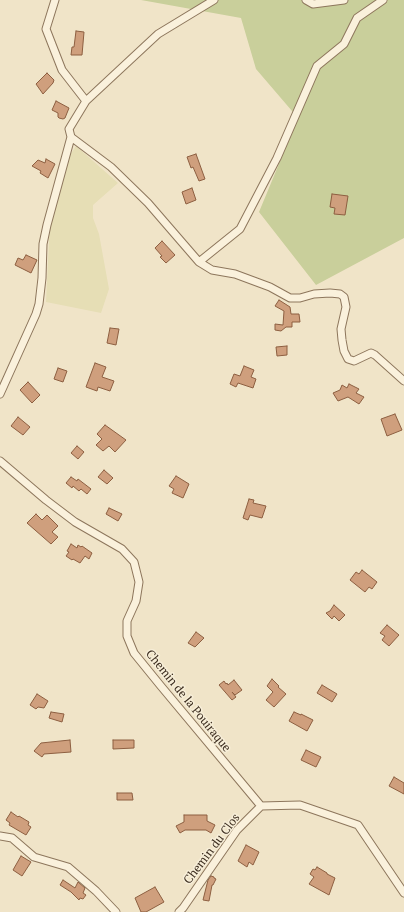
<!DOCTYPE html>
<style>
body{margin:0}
canvas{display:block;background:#f0e4c8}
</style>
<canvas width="404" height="912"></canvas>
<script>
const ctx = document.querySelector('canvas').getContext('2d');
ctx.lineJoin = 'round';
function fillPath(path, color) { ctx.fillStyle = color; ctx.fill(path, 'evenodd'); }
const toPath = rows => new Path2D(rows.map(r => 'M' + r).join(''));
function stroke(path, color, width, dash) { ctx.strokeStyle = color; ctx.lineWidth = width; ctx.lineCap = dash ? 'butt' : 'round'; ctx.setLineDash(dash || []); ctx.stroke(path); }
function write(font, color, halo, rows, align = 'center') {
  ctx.font = font + ' "PT Serif",serif'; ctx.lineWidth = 3; ctx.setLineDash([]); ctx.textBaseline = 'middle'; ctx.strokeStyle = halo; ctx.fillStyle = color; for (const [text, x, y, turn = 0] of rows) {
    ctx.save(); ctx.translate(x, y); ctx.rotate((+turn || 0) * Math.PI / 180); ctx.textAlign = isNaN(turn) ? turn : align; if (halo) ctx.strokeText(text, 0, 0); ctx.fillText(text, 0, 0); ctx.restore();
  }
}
const farmland = toPath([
 [76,146,118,183,93,205,93,218,99,234,109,289,101,313,46,302,50,221,70,155]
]);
const green = toPath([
 [141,0,404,0,404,238,316,285,259,212,298,118,256,69,241,18]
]);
const building = toPath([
 [76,31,84,32,82,55,71,55,72,47,74,47,76,31],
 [47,73,54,80,53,83,43,94,36,84,47,73],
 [56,101,69,108,65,118,63,119,59,118,58,117,58,113,52,110,56,101],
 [196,154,205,179,199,181,193,167,191,168,187,157,196,154],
 [46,159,55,164,48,178,40,173,41,171,32,166,38,160,45,163,46,159],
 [192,188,196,200,186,204,182,192,192,188],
 [332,194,348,196,345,215,334,214,335,208,330,207,332,194],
 [162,241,175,255,166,263,160,257,162,256,155,248,162,241],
 [26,255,37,260,31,273,15,265,18,258,23,260,26,255],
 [279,300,290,307,291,314,299,314,300,322,292,322,292,327,286,327,281,331,275,330,275,324,283,325,284,311,275,306,279,300],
 [110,328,119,329,116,345,107,343,110,328],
 [287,346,287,355,277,356,276,347,287,346],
 [95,363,106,367,102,377,114,381,110,391,98,387,97,391,86,387,95,363],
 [244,366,254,370,251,377,256,379,253,388,238,383,236,387,230,384,234,374,240,376,244,366],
 [58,368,67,371,63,382,54,379,58,368],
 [28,382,40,395,32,403,20,390,28,382],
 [349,384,359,389,356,393,364,397,359,404,348,397,338,401,333,393,340,390,342,385,347,388,349,384],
 [395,414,402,430,387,436,381,419,395,414],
 [18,417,30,427,23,435,11,426,18,417],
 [105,425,126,440,115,452,109,446,103,451,96,445,102,439,97,434,105,425],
 [77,446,84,452,78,459,71,453,77,446],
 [104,470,113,478,107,484,98,477,104,470],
 [176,476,189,484,183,498,172,493,174,489,169,486,176,476],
 [71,477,77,481,78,479,91,489,87,494,81,489,79,491,73,486,72,488,66,483,71,477],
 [249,499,254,500,253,503,266,506,262,518,250,515,248,520,243,518,249,499],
 [109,508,122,514,118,521,106,514,109,508],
 [36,514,42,520,47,515,58,526,52,532,58,537,51,544,27,523,36,514],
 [71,544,77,548,78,545,81,547,82,546,92,553,89,559,85,556,80,563,73,559,72,560,66,556,69,552,67,551,71,544],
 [362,570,377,582,372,589,369,587,365,592,350,580,356,572,359,574,362,570],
 [334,605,345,615,339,621,334,616,332,619,326,613,330,611,334,605],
 [387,625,399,635,389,646,382,640,385,636,380,633,387,625],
 [196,632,204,638,195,647,188,643,196,632],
 [272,679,279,686,278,687,286,694,274,707,266,700,273,692,267,686,272,679],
 [234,680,242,690,235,695,232,692,236,697,232,700,219,685,224,681,226,684,227,683,228,685,234,680],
 [322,685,337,694,332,702,317,693,322,685],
 [37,694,48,701,44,708,38,707,36,709,30,705,37,694],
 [51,712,64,714,62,722,49,718,51,712],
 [294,712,301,715,301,714,313,720,307,731,289,721,294,712],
 [70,740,71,752,44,754,42,757,34,751,41,743,70,740],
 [113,740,134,740,134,748,113,749,113,740],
 [306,750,321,757,316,767,301,760,306,750],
 [394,777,404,783,404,794,389,786,394,777],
 [117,793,132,793,133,800,117,800,117,793],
 [11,812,18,817,19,816,29,822,28,825,31,827,26,835,9,825,10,823,6,820,11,812],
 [184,815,207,815,207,821,215,825,211,833,206,830,185,830,180,833,176,826,184,822,184,815],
 [246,845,259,852,253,865,249,862,247,867,238,861,246,845],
 [21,856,31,862,22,876,13,870,21,856],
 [317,867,327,873,327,874,335,878,329,895,309,884,314,877,310,874,313,869,315,870,317,867],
 [211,876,214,877,214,878,216,879,213,885,212,885,209,901,203,900,208,880,211,876],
 [63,880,75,888,78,882,85,888,83,893,86,895,83,899,80,898,79,900,71,892,60,885,63,880],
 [155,887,164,902,146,912,141,912,135,898,155,887]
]);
const minor = toPath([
 [55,0,46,29,62,70,86,101],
 [306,0,313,4,344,0],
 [71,137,111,167,148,203,199,262,240,229,277,158,317,66,344,44,357,18,383,0],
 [199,262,212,270,235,274,270,287,290,298,300,298,314,294,330,293,340,294,344,297,346,307,341,329,342,340,344,351,348,359,354,361,371,353,375,355,404,381],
 [0,394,36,314,39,304,42,278,43,244,47,225,71,137,69,129,86,101,158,34,214,0],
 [0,461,46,500,75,522,122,549,134,562,139,582,136,601,127,621,127,636,134,653,160,685,261,806,300,805,358,825,404,893],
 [0,836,12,838,34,857,68,867,96,891,116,912],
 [179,912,183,908,237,830,261,806]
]);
const streetNames = [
 ["Chemin de la Pouiraque",188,701,51],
 ["Chemin du Clos",212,849,-53]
];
fillPath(farmland, '#e6deb5');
fillPath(green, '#c9cf9b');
fillPath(building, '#cf9f7d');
stroke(building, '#8d5f41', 1);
stroke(minor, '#8d765c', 9);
stroke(minor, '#faf1dc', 7);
write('12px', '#3d2e20', '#f7eed8', streetNames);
</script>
